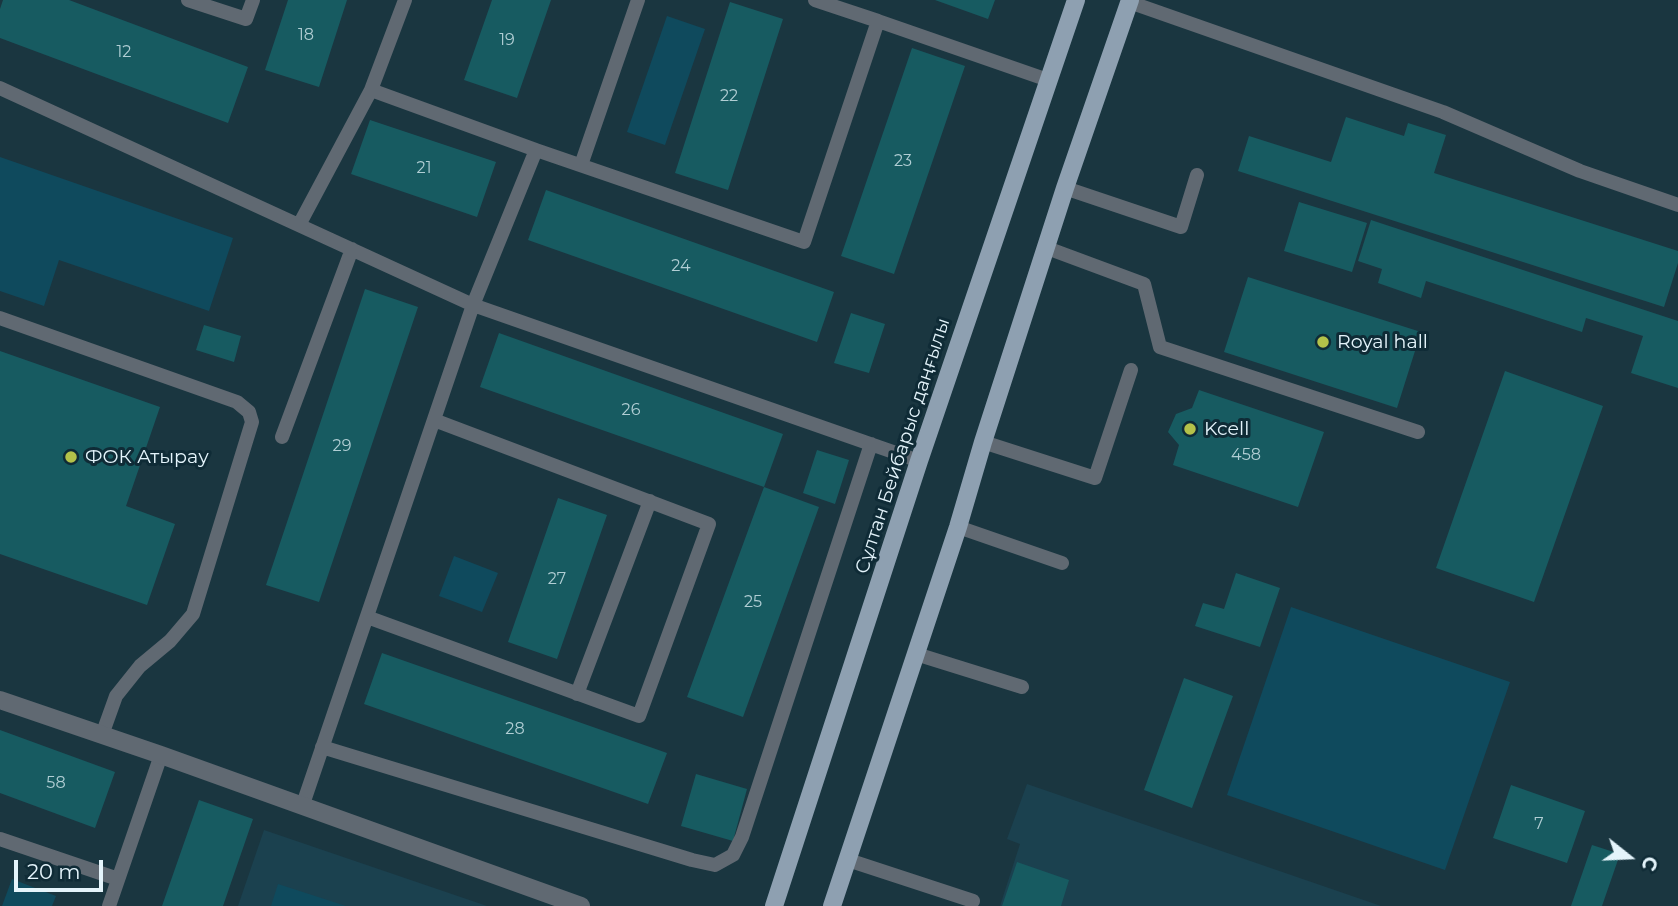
<!DOCTYPE html>
<meta charset="utf-8">
<style>
body{margin:0}
#map{position:relative;width:1678px;height:906px;overflow:hidden;background:#1a3640;font-family:Montserrat,sans-serif}
canvas{display:block}
.north{position:absolute;left:1594px;top:822px;width:70px;height:70px;-webkit-text-stroke:5px #0f2b36;paint-order:stroke;rotate:108deg;font-size:19px;font-weight:700;line-height:28px;text-align:center;color:#e4f4fb}
.north::after{content:'';display:block;margin:auto;width:24px;height:32px;background:#e4f4fb;clip-path:polygon(50% 0,100% 100%,50% 72%,0 100%)}
.scale{position:absolute;left:14px;top:860px;width:89px;height:32px;box-sizing:border-box;border:4px solid #e4f4fb;border-top:0;padding-left:9px;font-size:21px;line-height:24px;white-space:nowrap;color:#e4f4fb;-webkit-text-stroke:5px #0f2b36;paint-order:stroke}
</style>
<div id="map">
<canvas width="1678" height="906"></canvas>
<div class="north">С</div>
<div class="scale">20 m</div>
</div>
<script>
const ctx = document.querySelector('canvas').getContext('2d');
ctx.lineJoin = 'round';
function fillPath(path, color) { ctx.fillStyle = color; ctx.fill(path, 'evenodd'); }
const toPath = rows => new Path2D(rows.map(r => 'M' + r).join(''));
function stroke(path, color, width, dash) { ctx.strokeStyle = color; ctx.lineWidth = width; ctx.lineCap = dash ? 'butt' : 'round'; ctx.setLineDash(dash || []); ctx.stroke(path); }
function write(font, color, halo, rows, align = 'center') {
  ctx.font = font + ' Montserrat,sans-serif'; ctx.lineWidth = 6; ctx.setLineDash([]); ctx.textBaseline = 'middle'; ctx.strokeStyle = halo; ctx.fillStyle = color; for (const [text, x, y, turn = 0] of rows) {
    ctx.save(); ctx.translate(x, y); ctx.rotate((+turn || 0) * Math.PI / 180); ctx.textAlign = isNaN(turn) ? turn : align; if (halo) ctx.strokeText(text, 0, 0); ctx.fillText(text, 0, 0); ctx.restore();
  }
}
const built = toPath([
 [1027,784,1381,906,1000,906,1020,844,1007,839],
 [264,830,487,906,238,906]
]);
const green = toPath([
 [667,16,705,29,665,145,627,132],
 [0,157,233,238,209,311,59,260,44,306,0,291],
 [454,556,498,573,482,612,439,596],
 [1291,607,1510,682,1445,870,1227,795],
 [12,879,56,896,52,906,2,906],
 [278,884,346,906,271,906]
]);
const building = toPath([
 [3,0,69,0,248,67,228,123,0,38,0,9],
 [288,0,347,0,319,87,265,70],
 [492,0,551,0,517,98,464,80],
 [935,0,995,0,988,19],
 [730,2,783,19,728,190,675,173],
 [912,48,965,66,894,274,841,256],
 [1346,117,1404,136,1408,123,1446,135,1434,173,1678,251,1678,263,1664,307,1238,171,1249,136,1331,162],
 [370,120,496,162,477,217,351,174],
 [546,190,834,292,817,342,528,240],
 [1299,202,1367,223,1352,272,1284,251],
 [1371,220,1678,321,1678,388,1631,373,1643,336,1586,318,1582,332,1426,281,1421,298,1378,283,1382,269,1358,261],
 [1248,277,1421,332,1397,408,1224,352],
 [365,289,418,307,319,602,266,585],
 [851,313,885,324,869,373,834,363],
 [204,325,241,336,234,362,196,350],
 [499,333,783,434,764,487,480,387],
 [0,351,160,407,126,506,175,524,147,605,0,554],
 [1505,371,1603,406,1534,602,1436,568],
 [1199,390,1324,432,1298,507,1173,465,1179,445,1168,432,1176,414,1192,408],
 [817,450,849,460,835,504,803,493],
 [764,487,819,507,743,717,687,697],
 [558,498,607,515,557,659,508,642],
 [1236,573,1280,588,1260,647,1195,626,1203,603,1224,609],
 [382,653,667,753,648,804,364,704],
 [1184,678,1233,696,1192,808,1144,790],
 [0,730,115,772,95,828,0,793],
 [696,774,747,789,733,841,681,826],
 [1511,785,1585,811,1567,863,1493,838],
 [199,800,253,819,223,906,162,906],
 [1592,845,1620,854,1602,906,1571,906],
 [1017,862,1069,880,1061,906,1002,906]
]);
const service = toPath([
 [188,0,246,19,253,0],
 [815,0,878,21],
 [1129,2,1443,112,1580,171,1678,205],
 [0,88,473,305,919,461],
 [371,90,536,150],
 [581,165,638,0],
 [1065,188,1181,227,1197,175],
 [299,225,371,90,405,0],
 [1047,248,1144,284,1160,347,1418,432],
 [0,318,237,402,249,412,252,422,193,614,170,641,140,666,116,696,102,735],
 [282,437,352,249],
 [983,442,1095,478,1131,370],
 [958,527,1062,563],
 [367,617,639,716,709,524,434,420],
 [916,654,1022,687],
 [577,694,650,501],
 [322,747,692,860,715,865,733,855,742,837,871,444],
 [302,807,473,305,536,150,804,242,878,21,1048,80],
 [0,839,118,879],
 [848,860,973,901],
 [109,906,161,755]
]);
const minor = toPath([
 [0,700,161,755,581,906]
]);
const primary = toPath([
 [774,906,919,461,1076,0],
 [832,906,958,527,983,442,1065,188,1130,0]
]);
const markers = [
 [1323,342,7,"#b4c24a"],
 [1190,429,7,"#b4c24a"],
 [71,457,7,"#b4c24a"]
];
const numberNames = [
 ["18",306,35],
 ["19",507,40],
 ["12",124,52],
 ["22",729,96],
 ["23",903,161],
 ["21",424,168],
 ["24",681,266],
 ["26",631,410],
 ["29",342,446],
 ["458",1246,455],
 ["27",557,579],
 ["25",753,602],
 ["28",515,729],
 ["58",56,783],
 ["7",1539,824]
];
const poiNames = [
 ["Royal hall",1337,342],
 ["Kcell",1204,429],
 ["ФОК Атырау",85,457]
];
const streetNames = [
 ["Сұлтан Бейбарыс даңғылы",903,446,-72]
];
fillPath(built, '#1b414f');
fillPath(green, '#0f4a5d');
fillPath(building, '#175b61');
stroke(service, '#606972', 14);
stroke(minor, '#606972', 18);
stroke(primary, '#8ea0b1', 18);
for (const [x, y, r, color] of markers) { const dot = new Path2D(); dot.arc(x, y, r, 0, 2 * Math.PI); ctx.fillStyle = color; ctx.fill(dot); stroke(dot, '#0f2b36', 2.5); }
write('16px', '#b1ced4', null, numberNames);
write('19px', '#e4f4fb', '#0f2b36', poiNames, 'left');
write('19px', '#e4f4fb', '#0f2b36', streetNames);
</script>
